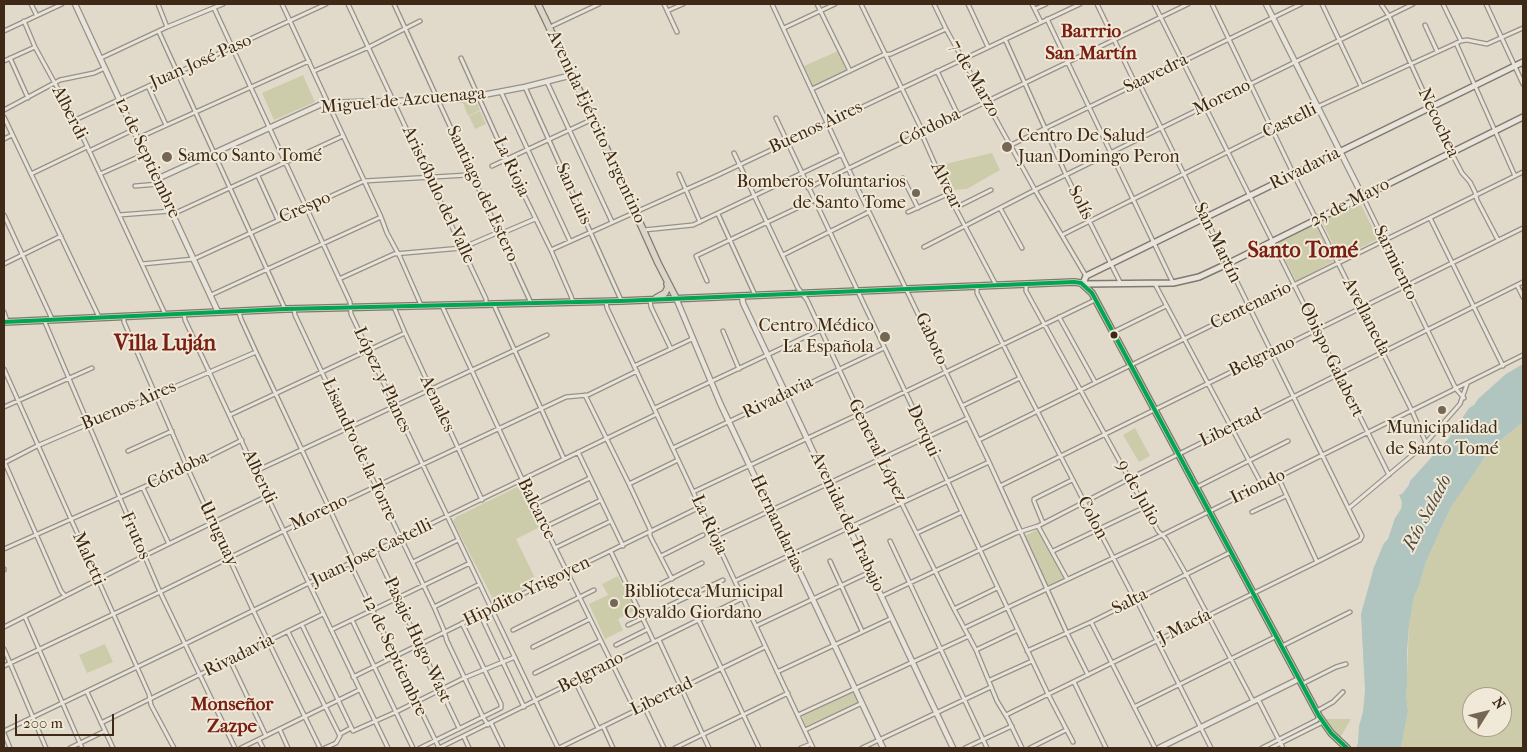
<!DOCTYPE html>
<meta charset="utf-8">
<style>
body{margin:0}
#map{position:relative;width:1527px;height:752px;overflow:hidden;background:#e1dacb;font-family:"IM FELL French Canon",serif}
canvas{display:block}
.frame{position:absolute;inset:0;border:5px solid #3d2915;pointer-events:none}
.north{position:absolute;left:1462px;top:687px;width:50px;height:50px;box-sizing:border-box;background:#f1e9d7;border:1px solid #a99c89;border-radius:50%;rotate:54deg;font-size:14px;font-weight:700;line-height:20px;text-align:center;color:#3d2915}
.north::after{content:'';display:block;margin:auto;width:18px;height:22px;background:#766755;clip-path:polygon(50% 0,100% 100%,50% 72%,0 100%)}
.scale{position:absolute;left:15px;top:714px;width:99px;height:22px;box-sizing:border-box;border:2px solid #3d2915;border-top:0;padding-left:6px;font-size:15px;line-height:18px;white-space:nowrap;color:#3d2915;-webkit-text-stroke:4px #f1e9d7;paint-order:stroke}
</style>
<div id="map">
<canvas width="1527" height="752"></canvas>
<div class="frame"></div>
<div class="north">N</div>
<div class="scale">200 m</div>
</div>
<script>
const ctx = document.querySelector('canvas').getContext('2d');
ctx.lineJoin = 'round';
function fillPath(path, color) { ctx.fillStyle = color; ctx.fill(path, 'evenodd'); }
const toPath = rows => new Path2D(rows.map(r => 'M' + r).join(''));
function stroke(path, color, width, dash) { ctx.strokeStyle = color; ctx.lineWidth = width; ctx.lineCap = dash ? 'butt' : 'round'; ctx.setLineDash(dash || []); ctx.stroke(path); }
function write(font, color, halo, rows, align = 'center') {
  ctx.font = font + ' "IM FELL French Canon",serif'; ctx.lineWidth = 4; ctx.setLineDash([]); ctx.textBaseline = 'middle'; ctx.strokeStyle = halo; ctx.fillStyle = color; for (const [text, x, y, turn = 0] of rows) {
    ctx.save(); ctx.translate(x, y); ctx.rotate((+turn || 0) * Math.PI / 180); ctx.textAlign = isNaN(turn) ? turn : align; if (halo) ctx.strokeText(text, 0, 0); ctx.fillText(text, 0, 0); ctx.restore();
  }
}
const green = toPath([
 [838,51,847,71,813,87,804,66],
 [303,75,315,102,274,120,262,93],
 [476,100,480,110,468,116,463,103],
 [480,111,486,124,475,129,469,116],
 [992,153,1000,170,967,189,953,190,941,165],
 [1359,201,1378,239,1340,258,1321,220],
 [1315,223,1334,261,1296,281,1276,242],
 [1523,422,1523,748,1401,748,1408,711,1406,696,1409,626,1414,596,1418,589,1426,562,1451,507,1469,478,1497,443],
 [1472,697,1502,697,1502,727,1472,727],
 [1135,428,1150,456,1139,462,1123,435],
 [517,487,521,488,540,527,516,539,537,582,497,601,493,599,453,521,456,517],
 [1038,529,1064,578,1048,586,1025,536],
 [618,576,636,610,618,619,623,630,605,639,589,604,608,595,602,584],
 [105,644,113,662,87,673,79,655],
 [854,692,859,702,806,726,802,716],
 [1325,719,1351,719,1340,738]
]);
const water = toPath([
 [1523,364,1523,422,1497,443,1485,457,1451,507,1426,562,1418,589,1414,596,1409,626,1407,651,1407,684,1406,696,1408,711,1401,748,1356,748,1358,743,1359,726,1363,712,1365,691,1361,614,1374,567,1384,543,1388,539,1395,518,1401,509,1402,502,1399,495,1402,494,1409,485,1410,481,1449,438,1469,408,1474,405,1478,399,1506,374]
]);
const minor = toPath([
 [31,4,36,14],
 [158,4,167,27],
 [282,4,381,217,387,233,400,257,421,305],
 [348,4,462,248,486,299,486,305],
 [394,4,531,303],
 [664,4,677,32],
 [772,4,848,168,989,462,1067,633,1088,675],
 [817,4,850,71],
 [861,4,921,128,923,137,948,194,996,285],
 [934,4,946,29,1035,190,1086,276],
 [968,4,988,47],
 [1032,4,1041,22],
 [1154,4,1389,475],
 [1212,4,1294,175,1412,411,1426,443],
 [1322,4,1361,86],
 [1381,4,1389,16,1451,152,1462,173,1470,182,1475,192,1477,200,1498,240],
 [1443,4,1461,41],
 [1486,4,1523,84],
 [214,8,350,302,351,314,368,350,558,748],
 [1035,9,1046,4],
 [667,11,683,4],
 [1047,19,1173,283],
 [24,21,35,47,75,120,165,314],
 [1425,25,1437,51],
 [550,27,599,4],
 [784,28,835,4],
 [4,31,62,4],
 [159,32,285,309],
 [1005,39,1066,175,1121,284],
 [1456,43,1515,176],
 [10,58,28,98],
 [101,58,167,27,223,4],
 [461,58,507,160,551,250,571,296,573,302],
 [4,61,35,47],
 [314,71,369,47,420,21],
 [937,71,958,115],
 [547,82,612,222],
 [148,86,166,125],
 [525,87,621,300],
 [812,89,883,55,891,54,946,29],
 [501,92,570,241],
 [4,110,60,80,94,73,105,68],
 [4,117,99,317],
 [776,118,1048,694,1073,742],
 [75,120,326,4],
 [138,138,309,61],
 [4,139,12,135],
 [1011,145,1301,4],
 [89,151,133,130],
 [734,153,798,288,807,300,899,498,954,609,976,650,997,701,1008,719,1022,748],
 [492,166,593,119],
 [31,174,87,147],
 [100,174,145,154],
 [679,174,700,222],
 [258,176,278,220],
 [903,178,918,208],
 [135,186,159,184],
 [808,188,1188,4],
 [1363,197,1456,389,1464,398],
 [955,208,991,190],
 [1000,208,1022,248],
 [908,212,948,194],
 [173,214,343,136],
 [718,214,755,295],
 [4,215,52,319],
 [119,215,171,211],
 [1430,218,1503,366],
 [644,230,693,225,842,154],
 [500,234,535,219],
 [1062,235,1317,107,1461,41,1467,40,1487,44,1523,28],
 [924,247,1035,190,1413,4],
 [551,250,716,176,1080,4],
 [783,255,869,212],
 [4,264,61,236],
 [142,264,194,259,364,181,468,175,473,173],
 [339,279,394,254,462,248,499,232],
 [707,281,696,256,814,200],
 [1026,284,1026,291,1158,531,1166,539,1186,574,1253,701],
 [1155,284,1262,485],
 [1517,285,1523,297],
 [977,287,977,293,1020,378,1131,592,1138,603,1211,748],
 [211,295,381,217],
 [650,300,651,307,671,349],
 [606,301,607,308,813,748],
 [494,305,564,459],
 [442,306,534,505,635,710],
 [394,307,405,333,482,500],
 [294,309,295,315,348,428,434,607,443,628,447,641,483,717,488,725],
 [4,312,7,321],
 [239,312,241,319,256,352,354,561],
 [184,314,185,320,267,496,388,748],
 [124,317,124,322,187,467,253,610,320,748],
 [1059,317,1095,382],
 [44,320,160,592,235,748],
 [723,331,739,369],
 [1113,332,1166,306],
 [634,366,692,339],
 [4,369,149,694,151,705,174,748],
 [585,395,629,484,650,529,650,536,672,579],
 [962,406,1020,378],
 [4,407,92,368],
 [655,408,820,330],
 [230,415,405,333],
 [979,440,1523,172],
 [673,448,884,348],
 [128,451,172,431],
 [578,452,623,546],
 [4,461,61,591,65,596],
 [4,463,37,446,256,352],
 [256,471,547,335],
 [1278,477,1317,562],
 [629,484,678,460],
 [1000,486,1523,228],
 [1197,487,1288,441],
 [143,488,169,544],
 [693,492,859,414,1095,300],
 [534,505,590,478],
 [1349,508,1423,446,1460,404,1467,384],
 [1252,512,1286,496],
 [1043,523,1034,501,1034,499,1072,480],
 [1038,526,1067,579],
 [545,527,601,500],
 [917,533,962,512],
 [714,537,968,418],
 [890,541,987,748],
 [555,548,611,521],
 [4,549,184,469,242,440],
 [375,551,459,728],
 [1053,551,1145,507],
 [611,552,654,642],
 [661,556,703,535],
 [830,561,862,631],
 [413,562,458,540],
 [350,563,439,748],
 [4,569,4,570],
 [735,581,989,462],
 [882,596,1016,533,1038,526,1129,479,1523,282],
 [633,598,702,563],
 [434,607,480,584],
 [954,609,997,588],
 [480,614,524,707],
 [25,617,82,748],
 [352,620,413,748],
 [699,621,759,748],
 [1091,622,1155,748],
 [302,625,353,731,396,712,464,678,515,657],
 [628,625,723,580],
 [756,626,870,572],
 [4,627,144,556,267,496],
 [964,628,1162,535,1523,355],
 [331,630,470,563],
 [513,630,594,590],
 [288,632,340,736,336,743,325,748],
 [659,640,709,748],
 [616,645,648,629],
 [1282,646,1350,612],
 [533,647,590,619],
 [4,649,46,748],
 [976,650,1018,630],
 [1027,651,1091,622,1231,552],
 [230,660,266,736],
 [4,666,160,592,330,508,566,397,588,395,637,371],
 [777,672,892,618],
 [535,673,600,641],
 [353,677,700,507],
 [990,680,1032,661],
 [575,681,598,728],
 [1074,682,1106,748],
 [1302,684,1336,667,1346,664],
 [87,692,113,748],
 [1258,699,1283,748],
 [644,706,664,748],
 [1134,707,1277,636],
 [1317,711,1333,702,1343,692],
 [798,715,969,636],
 [1006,715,1317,562,1360,540,1362,536,1141,87,1134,81,1097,4],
 [101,723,323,614],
 [491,723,503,748],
 [603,726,613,748],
 [280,730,288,748],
 [805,730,862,703],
 [4,731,185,644,309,583,657,414],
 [4,733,10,748],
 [340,734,351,728],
 [464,737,469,748],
 [259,740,263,748],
 [70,748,105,731],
 [241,748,359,690],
 [420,748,501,708,501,704,462,623],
 [439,748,743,598],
 [559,748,765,647],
 [675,748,788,693],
 [801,748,811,744],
 [862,748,991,687],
 [965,748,1012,726],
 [1030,748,1066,730],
 [1262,748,1317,720,1319,717],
 [1271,748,1323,722]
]);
const tertiary = toPath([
 [75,4,218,312],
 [1266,4,1363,197],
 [157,179,324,103,462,99,525,87,572,75],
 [742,296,743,303,953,748],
 [676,298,720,403,883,748],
 [1159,748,1299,679]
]);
const secondary = toPath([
 [1523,62,1086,276,1083,284,1173,283,1199,277,1227,264,1523,117]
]);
const primary = toPath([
 [538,4,595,123,658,263,676,298],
 [656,298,665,293,668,287,667,284],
 [4,322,285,309,621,301,1074,282,1081,283,1092,293,1319,716,1331,733,1347,748]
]);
const bus1 = toPath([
 [4,322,285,309,621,301,1074,282,1081,283,1092,293,1319,716,1331,733,1347,748]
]);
const markers = [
 [1007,147,6,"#766755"],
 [167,157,6,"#766755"],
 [916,193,5,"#766755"],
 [1114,335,4.5,"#3d2915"],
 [885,337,6,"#766755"],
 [1442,410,5,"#766755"],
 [614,603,5,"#766755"]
];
const streetNames = [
 ["Juan José Paso",201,62,-24],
 ["Saavedra",1156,74,-26],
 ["7 de Marzo",974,79,60],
 ["Moreno",1222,98,-26],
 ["Miguel de Azcuenaga",403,101,-5],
 ["Alberdi",69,113,63],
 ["Castelli",1290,121,-26],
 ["Necochea",1438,123,65],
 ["Avenida Ejército Argentino",596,127,65],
 ["Buenos Aires",816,128,-25],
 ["Córdoba",930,128,-26],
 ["12 de Septiembre",147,158,65],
 ["La Rioja",511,167,65],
 ["Rivadavia",1305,169,-26],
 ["Alvear",946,186,64],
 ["Santiago del Estero",482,194,65],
 ["San Luis",573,194,66],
 ["Aristóbulo del Valle",438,195,65],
 ["Solís",1080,203,63],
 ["25 de Mayo",1350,203,-27],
 ["Crespo",305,208,-24],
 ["San Martín",1217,243,64],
 ["Sarmiento",1395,263,64],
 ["Centenario",1251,306,-26],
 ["Avellaneda",1366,317,63],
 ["Gaboto",931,339,65],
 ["Belgrano",1262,357,-26],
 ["Obispo Galabert",1331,360,64],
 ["López y Planes",382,380,65],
 ["Rivadavia",778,398,-26],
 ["Aenales",437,404,65],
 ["Buenos Aires",129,406,-23],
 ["Libertad",1231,428,-26],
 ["Derqui",923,431,65],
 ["Lisandro de la Torre",359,450,65],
 ["General López",877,451,64],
 ["Córdoba",178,471,-26],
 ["Alberdi",259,477,65],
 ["Iriondo",1258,487,-26],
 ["9 de Julio",1138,493,61],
 ["Balcarce",536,509,64],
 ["Moreno",319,513,-26],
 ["Colon",1092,518,62],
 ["Avenida del Trabajo",847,522,65],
 ["Hernandarias",777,524,65],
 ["La Rioja",709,525,65],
 ["Uruguay",218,534,65],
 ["Frutos",135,536,66],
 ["Juan Jose Castelli",372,553,-26],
 ["Maletti",88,559,66],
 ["Hipólito Yrigoyen",527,592,-26],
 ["Salta",1130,602,-27],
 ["J Macía",1185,627,-27],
 ["Pasaje Hugo Wast",417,640,65],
 ["Rivadavia",239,656,-26],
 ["12 de Septiembre",394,656,65],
 ["Belgrano",591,673,-27],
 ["Libertad",662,697,-26]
];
const poiNames = [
 ["Centro De Salud",1018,137],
 ["Juan Domingo Peron",1018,158],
 ["Samco Santo Tomé",178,157],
 ["Bomberos Voluntarios",906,183,"right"],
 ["de Santo Tome",906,204,"right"],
 ["Centro Médico",874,327,"right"],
 ["La Española",874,348,"right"],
 ["Municipalidad",1442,429,"center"],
 ["de Santo Tomé",1442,450,"center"],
 ["Biblioteca Municipal",624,593],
 ["Osvaldo Giordano",624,614]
];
const neighbourhoodNames = [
 ["Barrrio",1091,32],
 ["San Martín",1091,54],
 ["Monseñor",232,705],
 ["Zazpe",232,727]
];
const waterNames = [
 ["Río Salado",1428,513,-62]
];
const districtNames = [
 ["Santo Tomé",1303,252],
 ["Villa Luján",165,345]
];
fillPath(green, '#ccccab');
fillPath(water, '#b0c4c0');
stroke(minor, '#979186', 5.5);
stroke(tertiary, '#979186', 7);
stroke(secondary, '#80796e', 8);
stroke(primary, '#80796e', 8);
stroke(minor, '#e8e4dc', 3);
stroke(tertiary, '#e8e4dc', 4.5);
stroke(secondary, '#e8e4dc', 5);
stroke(primary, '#dbd4c8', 5.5);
stroke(bus1, '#00a651', 4);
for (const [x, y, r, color] of markers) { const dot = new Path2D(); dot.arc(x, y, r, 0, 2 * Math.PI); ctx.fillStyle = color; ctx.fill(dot); stroke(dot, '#f1e9d7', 2); }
write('18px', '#3d2915', '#f1e9d7', streetNames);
write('18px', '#3d2915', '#f1e9d7', poiNames, 'left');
write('bold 19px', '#7a1f14', '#f1e9d7', neighbourhoodNames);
write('italic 19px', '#544d3f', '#f1e9d7', waterNames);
write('bold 22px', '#7a1f14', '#f1e9d7', districtNames);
</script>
